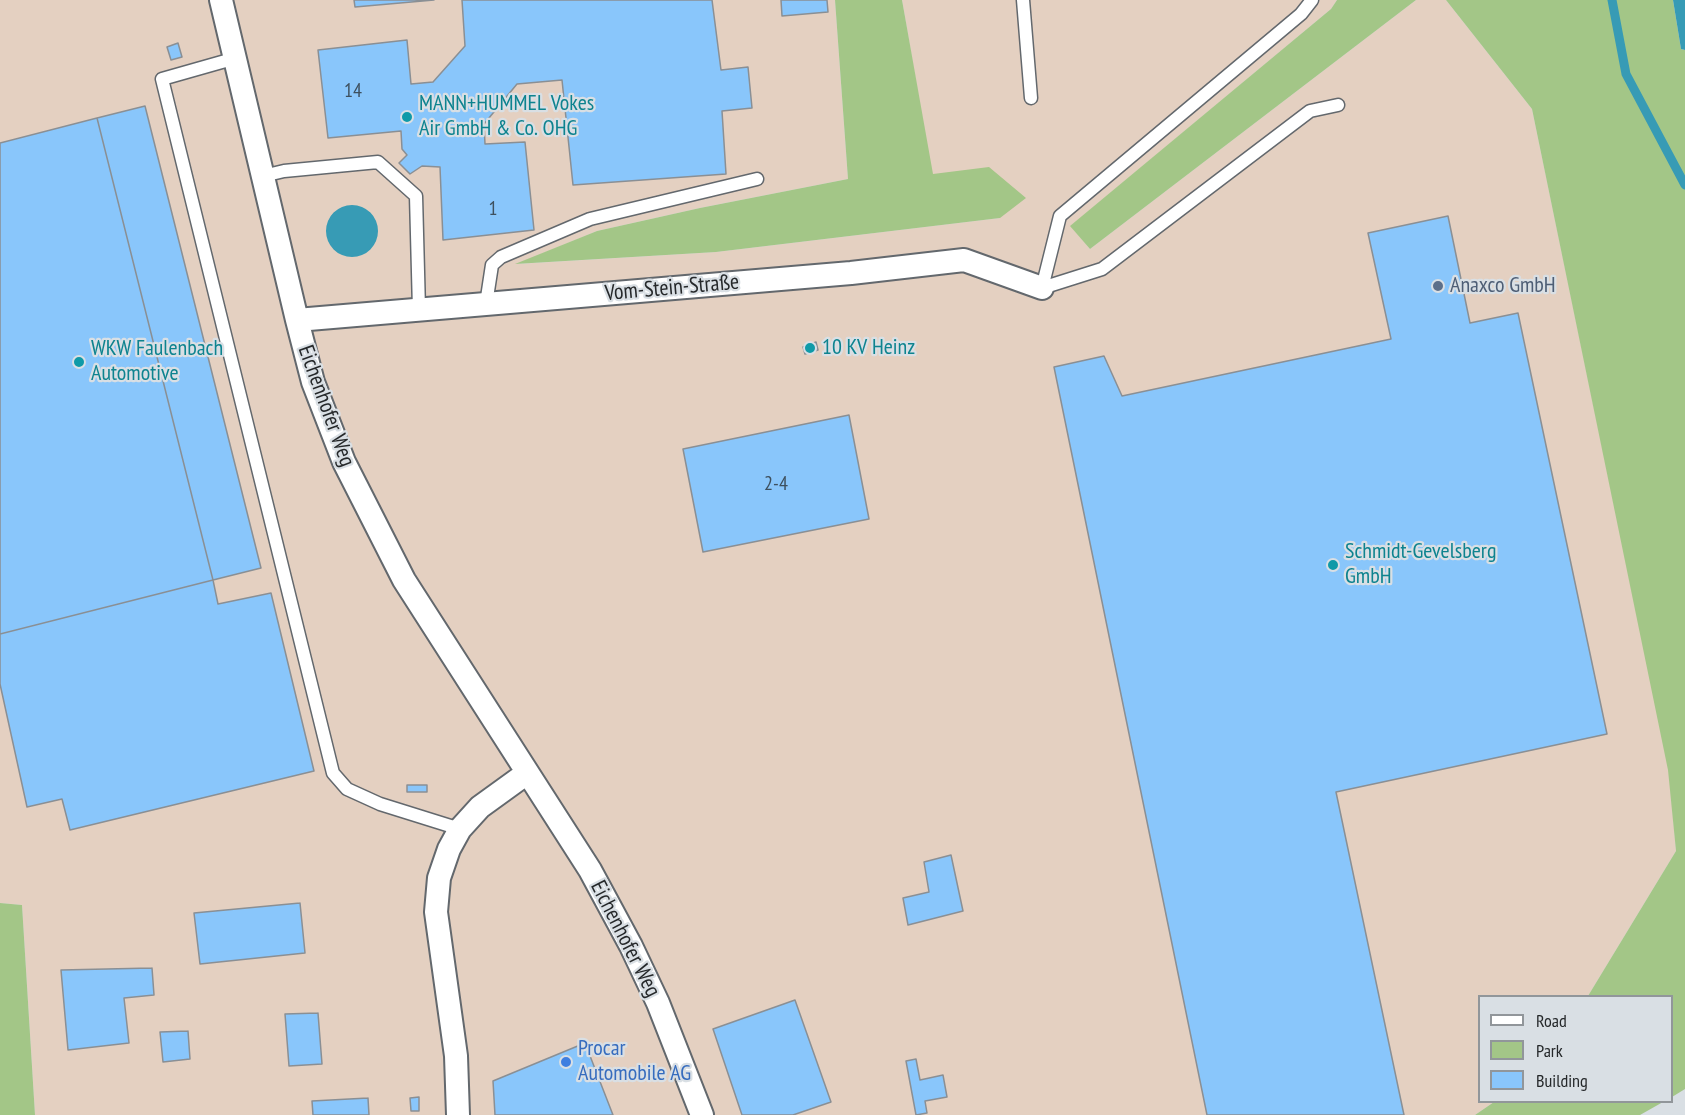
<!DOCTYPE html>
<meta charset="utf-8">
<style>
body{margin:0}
#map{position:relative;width:1685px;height:1115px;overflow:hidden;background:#d9dfe4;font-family:"PT Sans Narrow",sans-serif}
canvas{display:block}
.legend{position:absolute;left:1478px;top:995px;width:195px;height:108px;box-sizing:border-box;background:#d9dfe4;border:2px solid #91969a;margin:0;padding:8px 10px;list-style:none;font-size:18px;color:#25282a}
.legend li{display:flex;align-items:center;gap:12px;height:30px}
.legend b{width:30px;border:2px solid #91969a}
</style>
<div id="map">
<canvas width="1685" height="1115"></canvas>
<ul class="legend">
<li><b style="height:8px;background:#fff"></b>Road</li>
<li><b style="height:16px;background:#a3c687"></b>Park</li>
<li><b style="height:16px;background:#89c6fb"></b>Building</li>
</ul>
</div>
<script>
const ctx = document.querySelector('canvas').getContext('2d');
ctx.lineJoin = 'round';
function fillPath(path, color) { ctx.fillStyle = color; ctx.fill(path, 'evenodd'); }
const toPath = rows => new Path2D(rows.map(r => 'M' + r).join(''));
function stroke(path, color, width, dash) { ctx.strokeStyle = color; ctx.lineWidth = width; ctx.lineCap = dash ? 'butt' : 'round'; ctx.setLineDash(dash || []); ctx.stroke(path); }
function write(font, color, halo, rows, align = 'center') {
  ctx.font = font + ' "PT Sans Narrow",sans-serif'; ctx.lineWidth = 4.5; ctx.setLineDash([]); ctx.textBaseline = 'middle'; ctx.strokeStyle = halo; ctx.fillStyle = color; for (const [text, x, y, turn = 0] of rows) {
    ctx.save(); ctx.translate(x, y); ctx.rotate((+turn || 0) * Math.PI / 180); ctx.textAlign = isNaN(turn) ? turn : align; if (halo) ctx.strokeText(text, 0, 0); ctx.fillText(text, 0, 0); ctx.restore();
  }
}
const industrial = toPath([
 [0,0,835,0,848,179,700,208,597,231,517,264,716,252,1000,218,932,174,902,0,1337,0,1331,9,1071,226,1090,249,1416,0,1446,0,1532,109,1669,770,1676,851,1588,996,1480,996,1480,1102,1494,1102,1475,1115,35,1115,22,905,0,903]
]);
const green = toPath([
 [835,0,902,0,933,174,989,167,1026,198,1000,218,716,252,515,264,597,231,700,208,848,179],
 [1337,0,1416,0,1090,249,1070,226,1331,9],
 [1446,0,1673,0,1681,49,1685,50,1685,1089,1672,1097,1672,996,1588,996,1676,851,1668,770,1532,109],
 [0,903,22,905,35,1115,0,1115],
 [1494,1102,1663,1102,1640,1115,1475,1115]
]);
const water = toPath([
 [1673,0,1685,0,1685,50,1681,49],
 '326 231a26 26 0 1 1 52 0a26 26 0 1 1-52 0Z'
]);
const stream = toPath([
 [1612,0,1626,74,1685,185]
]);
const building = toPath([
 [354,0,434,0,355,7,354,0],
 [462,0,712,0,721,70,748,67,752,108,722,111,726,174,573,185,562,80,517,84,484,124,485,144,525,142,534,230,443,240,440,167,422,166,410,174,399,163,407,155,402,149,401,131,328,138,318,50,407,40,411,84,433,82,465,46,462,0],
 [781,0,827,0,828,12,782,16,781,0],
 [178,43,182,57,171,60,167,47,178,43],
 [145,106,261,568,213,580,97,118,145,106],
 [97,118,213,580,0,634,0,143,97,118],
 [1448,216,1470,323,1518,313,1607,734,1336,792,1404,1115,1207,1115,1054,367,1104,356,1122,396,1391,339,1368,233,1448,216],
 [816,342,818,350,805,354,803,347,816,342],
 [849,415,869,519,703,552,683,449,849,415],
 [213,580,218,604,271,593,314,771,70,830,62,799,27,807,0,684,0,634,213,580],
 [407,785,427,785,427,792,407,792,407,785],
 [951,855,963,911,908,925,903,898,929,892,924,862,951,855],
 [300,903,305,953,200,964,194,913,300,903],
 [152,968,154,995,124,998,129,1043,68,1050,61,970,152,968],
 [795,1000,831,1102,793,1115,742,1115,713,1029,795,1000],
 [318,1013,322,1064,289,1066,285,1014,318,1013],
 [188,1031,190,1059,163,1062,160,1032,188,1031],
 [585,1043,613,1115,495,1115,493,1081,585,1043],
 [916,1059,920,1080,943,1075,947,1097,925,1101,927,1113,916,1115,906,1061,916,1059],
 [419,1097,419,1111,411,1111,410,1098,419,1097],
 [368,1098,369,1115,313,1115,312,1101,368,1098]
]);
const lane = toPath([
 [1023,0,1031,98],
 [236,58,162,79,333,773,347,789,380,804,460,829],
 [263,176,284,171,378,162,416,196,419,310],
 [1042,288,1060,216,1301,14,1312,0],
 [1042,288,1102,269,1310,111,1338,105],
 [486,304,492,265,501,257,590,219,757,179]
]);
const street = toPath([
 [221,0,297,320,313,382,344,462,404,580,590,870,631,946,658,1003,702,1115],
 [297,320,851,273,964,260,1042,288],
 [458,1115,456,1056,436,912,439,878,449,849,460,829,480,807,527,773]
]);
const markers = [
 [407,117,6,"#0f9aa8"],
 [1438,286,6,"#5c6f8a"],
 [810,348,6,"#0f9aa8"],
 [79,362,6,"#0f9aa8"],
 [1333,565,6,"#0f9aa8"],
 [566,1062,6,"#3f7fe0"]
];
const numberNames = [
 ["14",353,91],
 ["1",493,209],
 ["2-4",776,484]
];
const cultureNames = [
 ["MANN+HUMMEL Vokes",419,104],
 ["Air GmbH & Co. OHG",419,129],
 ["10 KV Heinz",822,348],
 ["WKW Faulenbach",91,349],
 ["Automotive",91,374],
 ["Schmidt-Gevelsberg",1345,552],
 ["GmbH",1345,577]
];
const serviceNames = [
 ["Anaxco GmbH",1450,286]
];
const streetNames = [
 ["Vom-Stein-Straße",672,288,-5],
 ["Eichenhofer Weg",326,406,70],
 ["Eichenhofer Weg",625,939,63]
];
const shopNames = [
 ["Procar",578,1049],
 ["Automobile AG",578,1074]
];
fillPath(industrial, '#e4d0c1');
fillPath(green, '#a3c687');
fillPath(water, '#379bb5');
stroke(stream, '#379bb5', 9);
fillPath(building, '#89c6fb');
stroke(building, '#8a8f94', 1.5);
stroke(lane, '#63686d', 15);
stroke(street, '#63686d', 26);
stroke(lane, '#fff', 12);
stroke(street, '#fff', 22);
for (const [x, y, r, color] of markers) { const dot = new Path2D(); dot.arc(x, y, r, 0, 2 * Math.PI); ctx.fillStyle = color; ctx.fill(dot); stroke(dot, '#d9dfe4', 2); }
write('20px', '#3e505e', null, numberNames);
write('22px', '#0d838f', '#d9dfe4', cultureNames, 'left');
write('22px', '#4e5e75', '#d9dfe4', serviceNames, 'left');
write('22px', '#25282a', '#d9dfe4', streetNames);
write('22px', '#366cbe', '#d9dfe4', shopNames, 'left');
</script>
